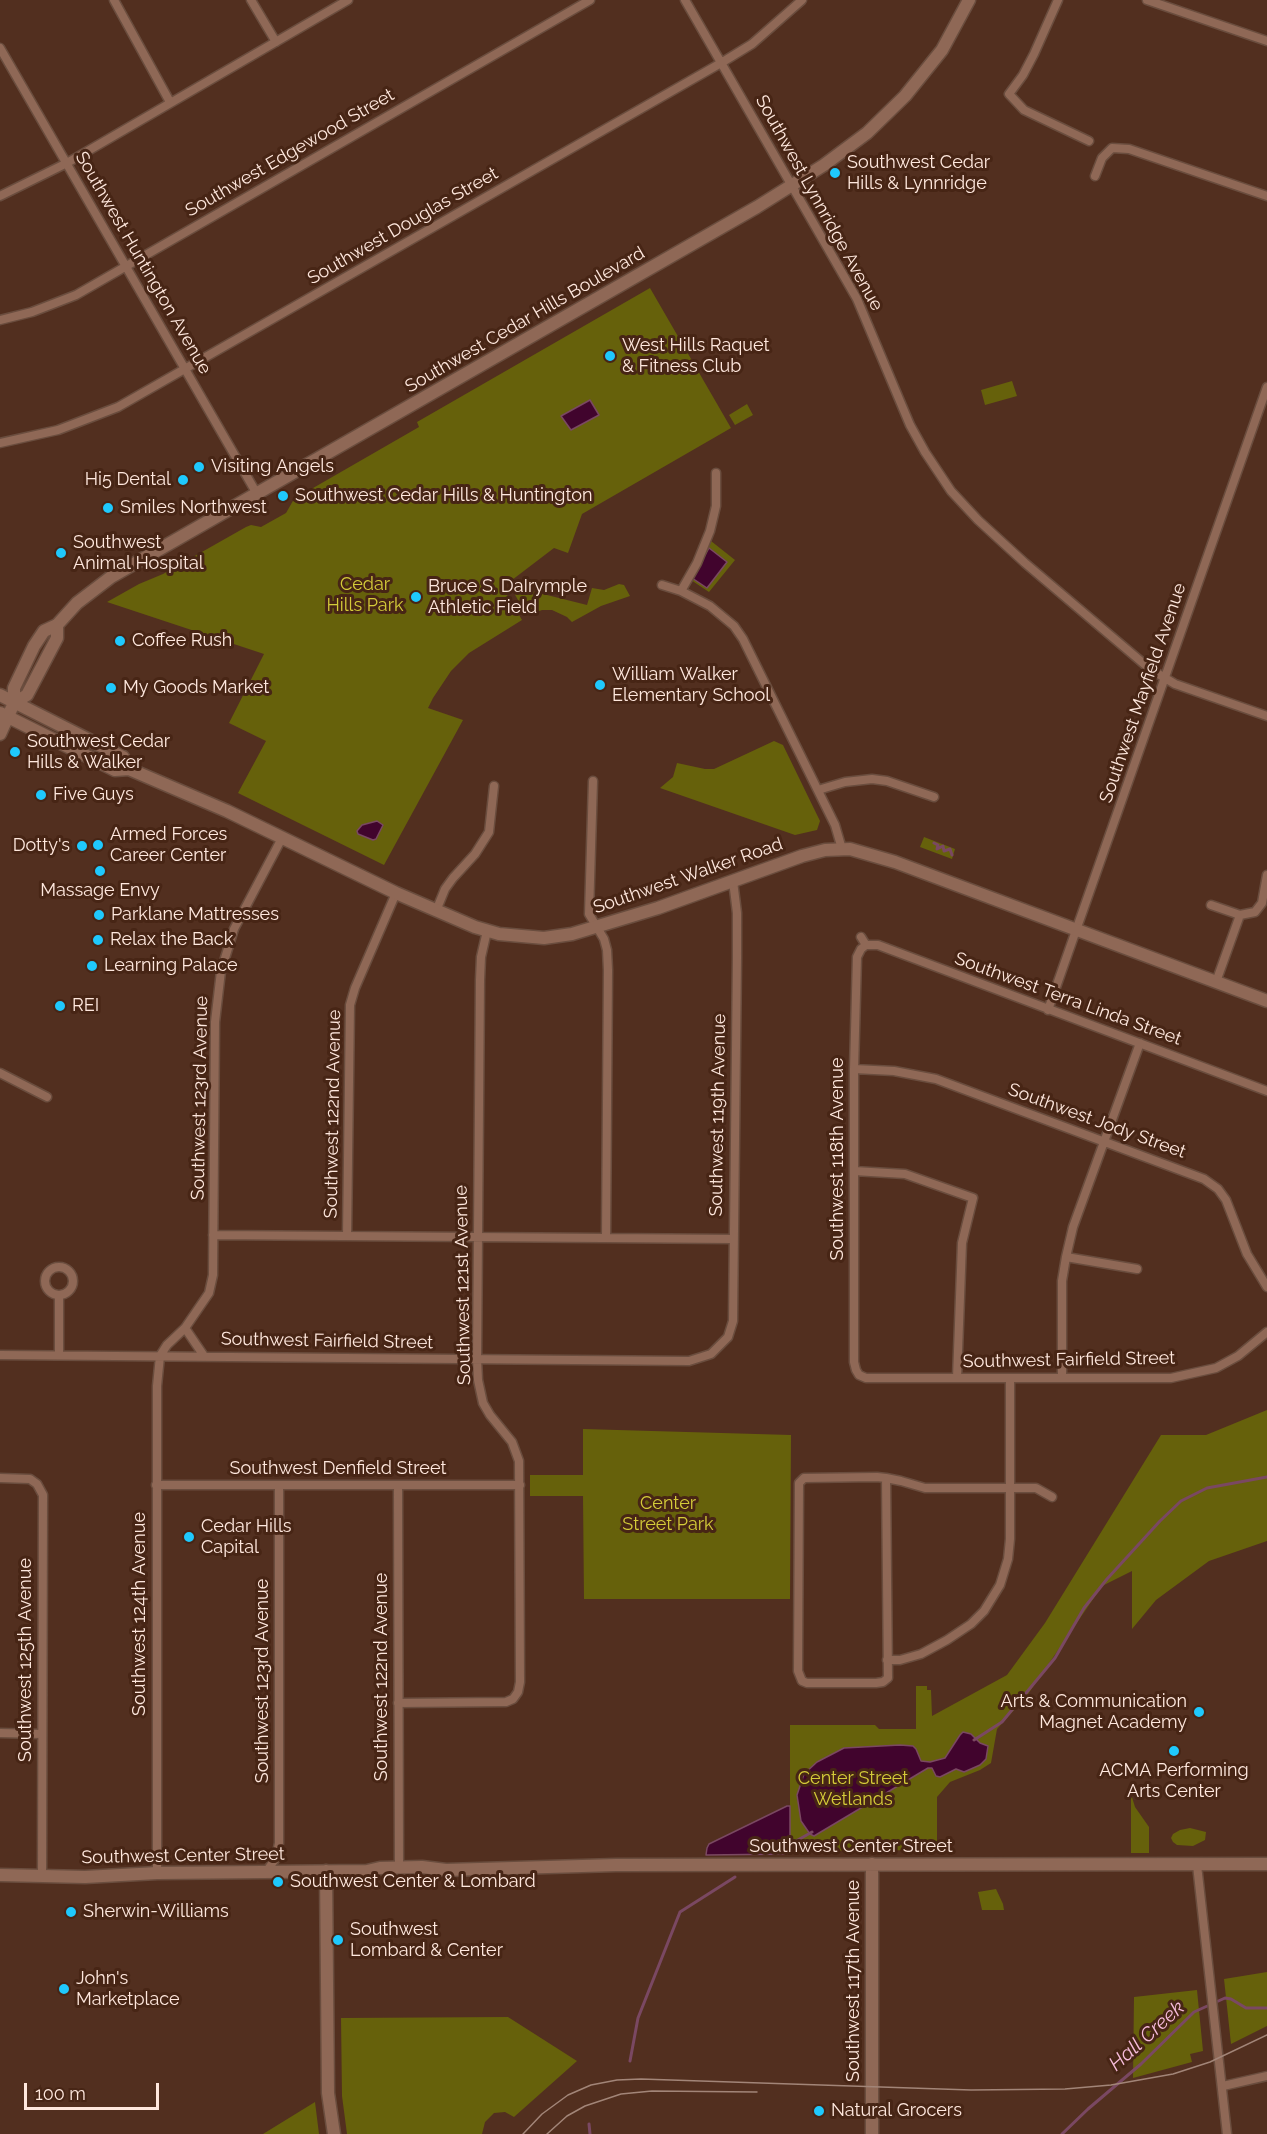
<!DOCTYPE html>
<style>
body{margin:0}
#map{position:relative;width:1267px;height:2134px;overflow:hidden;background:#522f1f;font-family:Raleway,sans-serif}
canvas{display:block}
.scale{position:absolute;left:24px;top:2083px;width:135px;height:27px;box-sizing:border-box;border:3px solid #ffe8de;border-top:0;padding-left:8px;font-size:18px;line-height:21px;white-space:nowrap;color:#ffe8de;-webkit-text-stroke:4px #472515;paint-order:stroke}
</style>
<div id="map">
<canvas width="1267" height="2134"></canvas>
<div class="scale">100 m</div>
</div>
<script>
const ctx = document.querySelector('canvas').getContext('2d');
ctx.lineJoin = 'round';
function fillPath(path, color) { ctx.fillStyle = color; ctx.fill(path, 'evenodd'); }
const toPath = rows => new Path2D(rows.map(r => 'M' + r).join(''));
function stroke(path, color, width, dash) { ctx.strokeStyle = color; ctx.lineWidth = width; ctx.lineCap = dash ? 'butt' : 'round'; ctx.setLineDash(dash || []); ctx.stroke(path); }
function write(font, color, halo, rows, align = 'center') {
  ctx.font = font + ' Raleway,sans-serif'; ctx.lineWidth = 6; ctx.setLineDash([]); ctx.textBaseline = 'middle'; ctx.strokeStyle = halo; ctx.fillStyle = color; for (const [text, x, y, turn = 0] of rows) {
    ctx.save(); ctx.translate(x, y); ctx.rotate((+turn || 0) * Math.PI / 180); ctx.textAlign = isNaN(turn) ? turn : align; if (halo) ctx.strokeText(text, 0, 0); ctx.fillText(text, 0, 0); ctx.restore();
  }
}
const green = toPath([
 [650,288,731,428,582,514,568,553,554,548,512,580,502,582,501,585,522,620,469,653,451,671,433,698,428,708,463,720,384,865,238,793,266,741,229,723,264,654,107,602,139,584,163,574,246,527,251,525,261,527,286,513,294,499,419,427,417,422],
 [1012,381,1017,396,985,405,981,390],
 [747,404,753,415,735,425,729,415],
 [711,541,735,560,709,592,691,580],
 [619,584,624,585,630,596,601,606,572,622,567,617,552,610,542,610,529,615,526,614,514,593,523,589,587,605,592,588,604,590],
 [774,741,783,745,820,821,817,830,795,835,660,788,673,777,677,763,705,769,714,769],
 [924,837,955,849,952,859,920,847],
 [1267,1410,1267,1541,1209,1561,1156,1600,1132,1629,1132,1571,1102,1586,1026,1697,997,1729,991,1763,980,1770,950,1782,937,1797,937,1850,790,1851,790,1725,875,1725,879,1729,916,1729,916,1686,927,1686,927,1690,931,1690,932,1716,1007,1675,1045,1623,1161,1435,1206,1435],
 [583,1429,791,1435,790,1599,584,1599,583,1496,530,1496,530,1475,583,1475],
 [1131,1794,1135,1807,1149,1827,1149,1853,1131,1853],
 [1190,1828,1206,1832,1205,1840,1193,1846,1177,1845,1173,1842,1171,1838,1173,1834,1180,1830],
 [996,1889,1003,1904,1004,1910,982,1910,978,1892],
 [1267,1972,1267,2026,1231,2044,1224,1979],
 [1197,1990,1203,2051,1190,2054,1192,2062,1133,2078,1134,1997],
 [508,2017,577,2061,514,2117,505,2112,494,2113,485,2122,482,2134,347,2134,342,2096,341,2018],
 [315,2102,319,2134,263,2134]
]);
const water = toPath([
 [590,400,599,415,571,430,561,416,590,400],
 [709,548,727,562,707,588,692,578,709,548],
 [377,821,383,825,376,839,373,840,358,834,357,831,362,825,377,821],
 [963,1732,971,1734,980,1743,988,1746,986,1759,980,1765,964,1772,956,1769,940,1777,936,1776,932,1768,928,1768,814,1836,810,1834,801,1821,797,1795,804,1774,817,1762,844,1748,900,1745,913,1746,916,1749,921,1761,930,1762,945,1758,960,1735,963,1732],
 [787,1806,790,1806,790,1851,787,1854,706,1855,707,1848,709,1844,787,1806]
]);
const stream = toPath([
 [934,843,938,845,937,849,943,846,944,851,950,849,952,855],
 [974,1740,1002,1722,1055,1658,1084,1608,1107,1579,1160,1521,1181,1501,1207,1488,1267,1477],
 [789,1845,812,1832],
 [630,2061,638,2018,680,1912,735,1877],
 [589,2124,590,2134],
 [1062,2134,1088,2109,1141,2064,1194,2012,1225,1998,1231,1999,1246,2008,1267,2008]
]);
const street = toPath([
 [114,0,170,102],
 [251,0,276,42],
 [685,0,857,299,910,425,925,452,951,491,978,520,1025,563,1150,669,1175,684,1267,716],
 [1058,0,1034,54,1023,75,1009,94,1024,110,1089,141],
 [1147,0,1267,41],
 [0,48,257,494],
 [1095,176,1102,158,1112,148,1129,149,1267,196],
 [0,196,67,163,348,0],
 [0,320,32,312,76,295,590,0],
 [0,443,58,430,118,407,721,63,752,44,802,0],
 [662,585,681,591,710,606,734,626,743,639,835,825,842,849],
 [681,591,697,563,710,531,716,506,716,473],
 [593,781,589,914,604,939,607,950,608,970,606,1238],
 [818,790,845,782,872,779,887,781,934,797],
 [1211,905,1240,915,1255,912,1262,903,1267,875],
 [436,911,445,889,453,878,475,854,489,832,494,786],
 [861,937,866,945,878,945,1267,1091],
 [866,945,861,949,857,957,854,1069,854,1362,856,1370,859,1375,866,1378,1171,1378,1216,1368,1238,1356,1267,1332],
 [1216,982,1240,915],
 [1048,1010,1267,387],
 [854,1069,894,1071,936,1079,1204,1179,1218,1189,1226,1200,1247,1254,1267,1287],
 [0,1073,47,1097],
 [854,1171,905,1174,973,1198,962,1243,957,1378],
 [213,1235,733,1239],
 [347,1236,350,1005,355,988,396,893],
 [1066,1257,1137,1269],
 '45 1281a14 14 0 1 1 28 0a14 14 0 1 1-28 0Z',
 [59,1296,59,1355],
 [185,1328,204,1356],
 [0,1355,689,1361,711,1354,728,1337,733,1321,737,957,737,913,733,881],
 [1062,1377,1062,1281,1066,1257,1073,1227,1140,1043],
 [0,1478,30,1479,37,1484,43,1495,42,1877],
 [886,1478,888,1678,883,1682,876,1683,807,1683,802,1681,798,1671,799,1483,804,1478,877,1477,886,1478,901,1481,925,1488,1036,1488,1052,1497],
 [156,1485,520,1485],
 [398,1486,399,1868],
 [887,1660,900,1660,921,1654,947,1640,971,1624,984,1611,1000,1585,1008,1559,1010,1539,1010,1378],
 [398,1703,506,1702,513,1699,518,1692,520,1682,519,1461,512,1442,490,1415,483,1403,478,1380,477,1359,480,980,481,957,487,931],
 [0,1733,42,1734],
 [1197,1865,1227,2134],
 [266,1872,276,1858,279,1843,279,1486],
 [157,1873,157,1386,160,1356,167,1345,185,1328,209,1293,213,1275,215,1022,221,971,234,929,282,838],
 [1223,2086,1267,2076]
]);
const secondary = toPath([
 [0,695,123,757,129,769],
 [14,703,27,695,57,638,57,625],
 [0,713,115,770,129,769,227,811,396,893,475,927,499,934,544,938,572,934,658,908,802,856,825,850,850,849,895,862,1267,1001],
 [0,734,14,703,14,688,34,646,44,631,57,625,77,603,111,577,757,207,824,165,867,133,905,96,942,50,969,0],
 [326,1871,328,2093,334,2134],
 [0,1875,85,1877,157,1873,367,1871,380,1868,422,1867,446,1870,616,1865,1267,1864],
 [872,2134,872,1864]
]);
const tram = toPath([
 [523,2134,542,2114,568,2095,591,2085,617,2080,641,2079,971,2090,1065,2089,1111,2085,1173,2074,1210,2062,1267,2035],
 [547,2134,567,2116,585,2106,621,2094,652,2091,757,2092]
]);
const markers = [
 [835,173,6,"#1fc9fd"],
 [610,356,6,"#1fc9fd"],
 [199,467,6,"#1fc9fd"],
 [183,480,6,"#1fc9fd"],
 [283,496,6,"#1fc9fd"],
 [108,508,6,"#1fc9fd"],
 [61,553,6,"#1fc9fd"],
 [416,597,6,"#1fc9fd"],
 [120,641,6,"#1fc9fd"],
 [600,685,6,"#1fc9fd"],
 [111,688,6,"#1fc9fd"],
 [15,752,6,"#1fc9fd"],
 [41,795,6,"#1fc9fd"],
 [98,845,6,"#1fc9fd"],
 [82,846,6,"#1fc9fd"],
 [100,871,6,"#1fc9fd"],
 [99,915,6,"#1fc9fd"],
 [98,940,6,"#1fc9fd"],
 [92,966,6,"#1fc9fd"],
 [60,1006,6,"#1fc9fd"],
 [189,1537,6,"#1fc9fd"],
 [1199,1712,6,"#1fc9fd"],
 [1174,1751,6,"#1fc9fd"],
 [278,1882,6,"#1fc9fd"],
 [71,1912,6,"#1fc9fd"],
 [338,1940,6,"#1fc9fd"],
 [64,1989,6,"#1fc9fd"],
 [819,2111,6,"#1fc9fd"]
];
const streetNames = [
 ["Southwest Edgewood Street",290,153,-30],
 ["Southwest Lynnridge Avenue",819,203,61],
 ["Southwest Douglas Street",403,226,-30],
 ["Southwest Huntington Avenue",143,263,60],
 ["Southwest Cedar Hills Boulevard",525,320,-30],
 ["Southwest Mayfield Avenue",1143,693,-71],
 ["Southwest Walker Road",688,876,-19],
 ["Southwest Terra Linda Street",1068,999,20],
 ["Southwest 123rd Avenue",200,1098,-89],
 ["Southwest 122nd Avenue",333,1114,-89],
 ["Southwest 119th Avenue",718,1115,-89],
 ["Southwest Jody Street",1097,1121,20],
 ["Southwest 118th Avenue",838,1159,-90],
 ["Southwest 121st Avenue",463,1285,-91],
 ["Southwest Fairfield Street",327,1341,1],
 ["Southwest Fairfield Street",1069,1360,-1],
 ["Southwest Denfield Street",338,1469],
 ["Southwest 124th Avenue",140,1614,-90],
 ["Southwest 125th Avenue",26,1660,-90],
 ["Southwest 122nd Avenue",382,1677,-90],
 ["Southwest 123rd Avenue",263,1681,-90],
 ["Southwest Center Street",851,1847],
 ["Southwest Center Street",183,1856,-1],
 ["Southwest 117th Avenue",854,1981,-90]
];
const poiNames = [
 ["Southwest Cedar",847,163],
 ["Hills & Lynnridge",847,184],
 ["West Hills Raquet",622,346],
 ["& Fitness Club",622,367],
 ["Visiting Angels",211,467],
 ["Hi5 Dental",171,480,"right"],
 ["Southwest Cedar Hills & Huntington",295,496],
 ["Smiles Northwest",120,508],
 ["Southwest",73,543],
 ["Animal Hospital",73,564],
 ["Bruce S. DaIrymple",428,587],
 ["Athletic Field",428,608],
 ["Coffee Rush",132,641],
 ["William Walker",612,675],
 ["Elementary School",612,696],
 ["My Goods Market",123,688],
 ["Southwest Cedar",27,742],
 ["Hills & Walker",27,763],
 ["Five Guys",53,795],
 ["Armed Forces",110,835],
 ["Career Center",110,856],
 ["Dotty's",70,846,"right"],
 ["Massage Envy",100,891,"center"],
 ["Parklane Mattresses",111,915],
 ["Relax the Back",110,940],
 ["Learning Palace",104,966],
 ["REI",72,1006],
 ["Cedar Hills",201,1527],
 ["Capital",201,1548],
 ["Arts & Communication",1187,1702,"right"],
 ["Magnet Academy",1187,1723,"right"],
 ["ACMA Performing",1174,1771,"center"],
 ["Arts Center",1174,1792,"center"],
 ["Southwest Center & Lombard",290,1882],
 ["Sherwin-Williams",83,1912],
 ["Southwest",350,1930],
 ["Lombard & Center",350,1951],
 ["John's",76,1979],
 ["Marketplace",76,2000],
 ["Natural Grocers",831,2111]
];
const parkNames = [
 ["Cedar",365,585],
 ["Hills Park",365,606],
 ["Center",668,1504],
 ["Street Park",668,1525],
 ["Center Street",853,1779],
 ["Wetlands",853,1800]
];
const waterNames = [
 ["Hall Creek",1147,2036,-42]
];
fillPath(green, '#66610b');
fillPath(water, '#41042d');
stroke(water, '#7a4862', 1.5);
stroke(stream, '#7a4862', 3);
stroke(street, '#6a4d3e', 11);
stroke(secondary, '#6a4d3e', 15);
stroke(street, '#8f6856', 8);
stroke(secondary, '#8f6856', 12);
stroke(tram, '#a28578', 1.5);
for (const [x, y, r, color] of markers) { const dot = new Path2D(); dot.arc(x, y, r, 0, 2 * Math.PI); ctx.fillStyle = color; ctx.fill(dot); stroke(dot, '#472515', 2); }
write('18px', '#ffe8de', '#472515', streetNames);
write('18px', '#ffe8de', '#472515', poiNames, 'left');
write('18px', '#d4cb39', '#472515', parkNames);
write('italic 20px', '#f6bbda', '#472515', waterNames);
</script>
